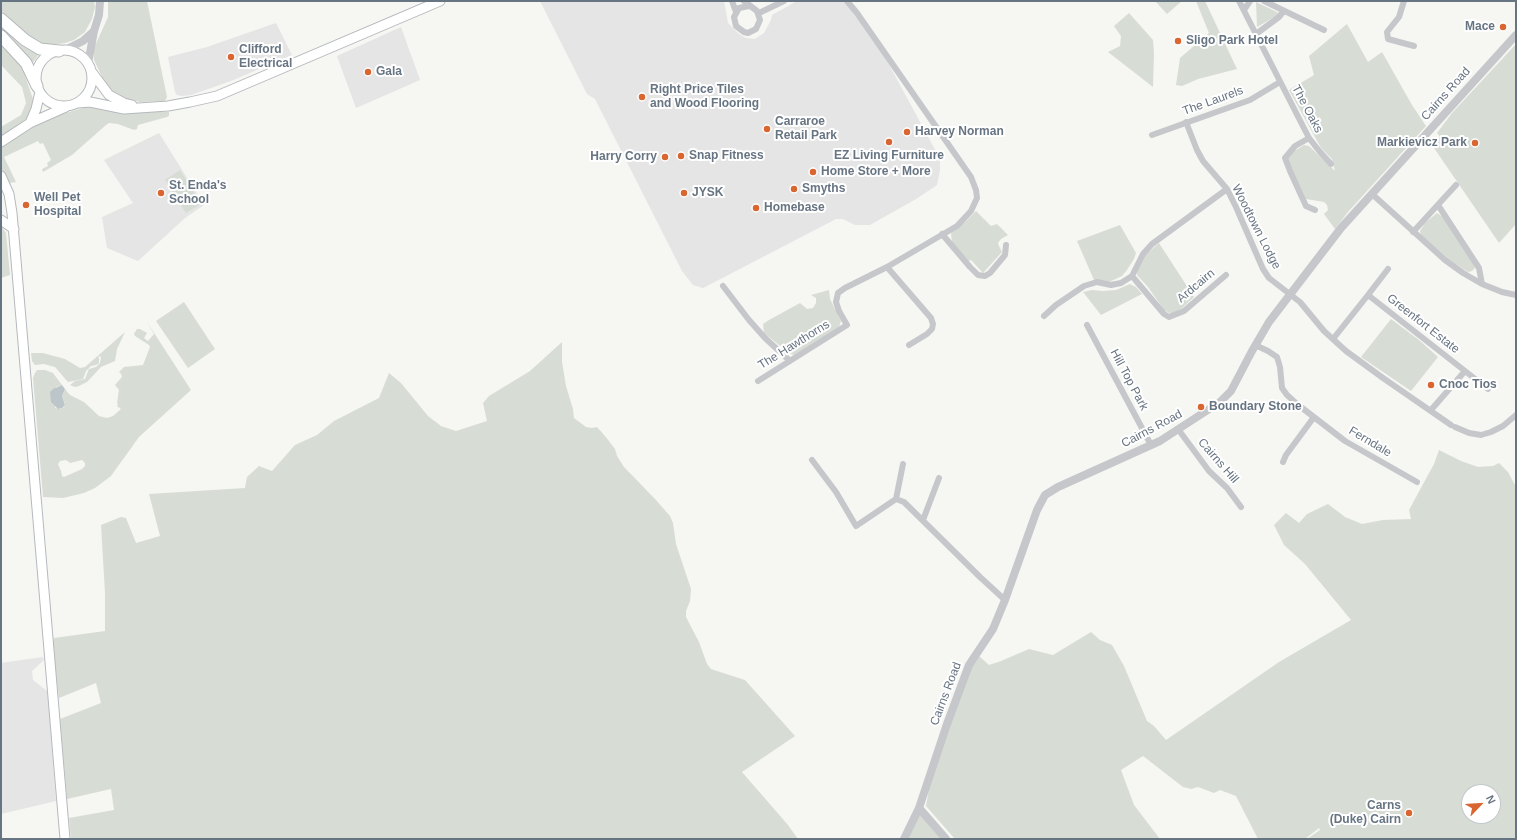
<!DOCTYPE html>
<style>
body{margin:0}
#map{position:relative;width:1517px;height:840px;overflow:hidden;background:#f6f6f3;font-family:Helvetica,sans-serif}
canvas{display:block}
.frame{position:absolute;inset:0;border:2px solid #677482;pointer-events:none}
.north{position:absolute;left:1461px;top:784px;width:40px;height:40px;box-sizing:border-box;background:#fff;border:1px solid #c2c7cd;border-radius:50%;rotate:65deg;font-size:11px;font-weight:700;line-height:16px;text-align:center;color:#677482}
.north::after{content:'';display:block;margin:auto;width:14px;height:18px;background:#d96630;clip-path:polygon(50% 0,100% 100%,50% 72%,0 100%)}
</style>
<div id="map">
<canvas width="1517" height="840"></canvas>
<div class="frame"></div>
<div class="north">N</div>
</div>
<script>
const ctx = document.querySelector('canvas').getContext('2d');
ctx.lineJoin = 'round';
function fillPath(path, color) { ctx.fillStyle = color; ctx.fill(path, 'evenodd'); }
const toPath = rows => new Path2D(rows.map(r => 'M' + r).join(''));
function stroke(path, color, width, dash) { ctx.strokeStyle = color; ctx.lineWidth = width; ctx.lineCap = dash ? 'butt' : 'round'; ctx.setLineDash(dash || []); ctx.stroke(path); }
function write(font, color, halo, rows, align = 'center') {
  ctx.font = font + ' Helvetica,sans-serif'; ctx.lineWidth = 4; ctx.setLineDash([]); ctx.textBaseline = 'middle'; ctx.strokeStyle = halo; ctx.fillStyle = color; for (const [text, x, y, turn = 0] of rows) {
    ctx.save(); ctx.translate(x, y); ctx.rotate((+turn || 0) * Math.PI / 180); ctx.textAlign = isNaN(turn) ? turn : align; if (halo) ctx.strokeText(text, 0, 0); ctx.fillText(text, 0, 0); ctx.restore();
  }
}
const built = toPath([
 [540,1,724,1,728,23,739,34,746,38,755,39,764,33,771,20,772,15,797,1,847,1,879,46,940,159,940,170,937,185,916,199,870,225,855,225,843,219,836,219,703,288,693,285,682,271,595,99,587,94],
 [276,23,292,55,231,81,191,95,182,96,177,95,175,92,168,57,207,47],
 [401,27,420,80,356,108,337,56],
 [159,133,204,205,185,218,138,261,107,248,102,217,133,203,104,160],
 [43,657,44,660,32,671,33,680,47,691,49,704,56,801,1,814,1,663]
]);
const green = toPath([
 [1,1,94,1,95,7,92,19,85,32,74,40,65,43,46,46,34,42,1,13],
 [108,1,147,1,167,97,165,101,140,102,122,98,112,92,104,81,94,60,94,48,108,17],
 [1155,1,1182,1,1167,14],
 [1196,1,1205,1,1237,69,1198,79,1182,86,1176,85,1180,58,1209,33],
 [1256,2,1279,13,1276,16,1257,27],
 [1129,13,1153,40,1154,53,1153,87,1108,52,1120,46,1121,36,1114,26],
 [1347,24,1368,62,1382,52,1412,105,1426,126,1348,212,1335,229,1324,214,1328,210,1327,205,1324,202,1306,199,1289,163,1288,157,1291,153,1304,145,1309,146,1335,171,1332,159,1321,148,1289,90,1314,75,1309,56],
 [1,25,39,54,32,64,1,32],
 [1,42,21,64,35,105,32,114,23,122,1,136,1,127,21,115,26,103,22,87,1,65],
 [1516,44,1516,224,1499,243,1432,145,1440,137,1437,133,1452,113],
 [89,106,125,112,169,112,169,116,167,117,138,125,137,129,134,130,118,124,109,123,106,125,72,155,43,172,42,169,48,166,47,163,51,160,43,143,40,144,38,141,4,157,16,182,9,183,1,168,1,147,39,121],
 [180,170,201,204,186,213,165,180],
 [976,211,991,226,997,224,1008,235,1001,239,998,243,999,246,1002,252,983,273,971,260,969,261,952,243,951,233,966,221],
 [1437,213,1443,217,1474,265,1475,268,1472,271,1468,272,1451,261,1421,235,1420,231,1425,223],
 [1120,225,1136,253,1134,259,1127,270,1122,276,1109,282,1094,280,1077,241],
 [1,226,6,233,10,275,1,278],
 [1159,243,1194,297,1181,309,1171,314,1164,310,1148,287,1137,275,1137,271,1144,256],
 [1130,284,1136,287,1142,294,1101,315,1083,292,1092,290,1103,291,1116,290],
 [829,290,830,299,841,321,839,327,794,355,789,353,764,333,763,324,769,320,800,303,807,309,813,308,816,303,816,298,811,295],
 [184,302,215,349,188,368,156,321],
 [1391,319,1419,340,1438,357,1411,391,1361,357],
 [147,322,191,390,139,437,111,476,95,488,84,493,63,498,43,497,33,378,35,373,37,370,45,370,53,373,62,385,56,387,55,408,60,409,64,407,65,404,62,396,65,389,70,395,84,402,99,416,107,418,113,416,121,409,117,406,118,404,117,403,119,390,115,385,122,377,121,374,119,372,124,367,143,365,150,347,149,345,135,336,134,334,137,329,140,329,147,333,144,338,148,341,154,334],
 [66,460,70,463,82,460,85,463,85,466,82,469,64,477,62,476,61,471,58,464,60,461],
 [125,332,117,349,115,361,101,367,87,382,79,386,75,387,70,385,75,381,85,379,89,369,96,367,100,363,101,357,98,356,99,358,99,363,96,365,91,366,86,371,83,379,68,382,55,367,44,364,35,365,32,361,31,353,43,353,65,359,80,368,85,367],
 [562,342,562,362,566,386,573,409,574,418,586,427,592,428,597,427,605,436,615,449,617,456,624,467,655,499,670,516,673,523,676,544,691,589,690,601,686,611,686,617,699,642,707,664,711,669,717,671,745,680,795,736,742,772,788,825,798,839,71,839,69,818,114,810,111,789,67,799,60,719,101,703,96,683,59,698,52,643,54,638,105,631,105,593,101,525,121,517,126,518,136,543,160,536,149,494,245,488,247,477,259,466,272,471,295,445,317,435,334,421,379,398,389,373,401,383,428,416,441,426,456,431,487,421,483,403,489,396,530,371],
 [1439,450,1461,461,1478,467,1493,466,1499,463,1508,472,1516,487,1516,839,1307,839,1320,830,1319,828,1305,839,1258,839,1236,796,1220,790,1214,793,1198,787,1191,789,1183,787,1143,756,1121,770,1134,805,1160,839,955,839,926,806,929,789,956,707,972,666,979,656,989,665,1001,661,1029,649,1053,655,1091,632,1100,640,1112,645,1124,666,1147,721,1154,726,1166,740,1279,662,1351,620,1305,564,1284,545,1274,525,1286,513,1299,523,1307,514,1328,504,1345,517,1362,524,1383,520,1411,519,1409,510,1434,464],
 [1469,792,1493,792,1493,816,1469,816],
 [919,808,941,839,908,839]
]);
const water = toPath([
 [62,385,65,389,62,396,65,405,62,408,58,409,51,402,50,392,53,389]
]);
const minor = toPath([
 [732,1,736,12],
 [744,1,757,11,760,20,756,29,748,33,744,32,736,26,734,17,739,8,749,6],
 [1239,1,1309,138,1320,152,1331,164],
 [1264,1,1324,30],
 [1404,1,1399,17,1387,32,1388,39,1414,46],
 [1244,10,1250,1],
 [759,13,784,1],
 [1256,34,1279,17,1284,11],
 [1186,122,1197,150,1203,161,1227,189,1236,207,1263,269,1269,278,1300,302,1324,331,1346,351,1383,378,1451,425],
 [1152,135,1250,100,1280,82],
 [1309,138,1295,146,1285,158,1290,171,1306,206,1315,210],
 [1372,194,1445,260,1463,273,1482,284,1502,292,1516,295],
 [1438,205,1479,268,1482,284],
 [1413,232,1456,185],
 [942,234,970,267,978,275,985,276,990,273,1005,255,1006,245],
 [887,267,931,318,933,324,932,329,927,334,909,345],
 [1132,276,1143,254,1152,244,1227,189],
 [1132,276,1164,314,1169,317,1184,311,1226,275],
 [723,286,749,320,765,338,790,361],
 [1368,295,1388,269],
 [1044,316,1056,305,1084,286,1097,282,1111,285,1121,283,1132,276],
 [1087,325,1151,445],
 [1333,339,1368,295,1488,389],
 [1255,345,1268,351,1277,357,1280,367,1282,388,1287,395,1297,404,1345,441,1417,482],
 [758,381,847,325,839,311,836,302,838,293,845,288,887,267,957,226,971,211,977,198,976,190,971,177,857,13,847,1],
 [1431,410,1465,371],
 [1455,427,1469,433,1481,435,1491,432,1503,426,1516,415],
 [1178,429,1209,471,1227,488,1241,507],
 [812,460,836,492,856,526,896,499],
 [1283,462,1286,455,1314,417],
 [903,464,896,499,904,502,980,577,1005,600],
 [923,520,939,478]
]);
const tertiary = toPath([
 [65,50,83,41,94,31],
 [88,64,94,31,99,15,100,1],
 [919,808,946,839],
 [904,839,919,808,947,724,969,665,993,629,1005,600,1037,510,1045,495,1058,487,1160,441,1220,402,1231,391,1252,351,1269,322,1341,228,1516,35]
]);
const secondary = toPath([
 '36 78a28 28 0 1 1 56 0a28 28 0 1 1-56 0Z',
 [91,71,109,95,124,103,132,105],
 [78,103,90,102,124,109,168,106,190,102,217,96,440,1],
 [30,123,36,109,40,92],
 [1,142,30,123,66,107],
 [1,176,9,194,12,213,65,839],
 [1,220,14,229]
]);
const trunk = toPath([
 [1,19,25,40,40,49,59,51],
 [1,36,26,63,37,86]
]);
const markers = [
 [1503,27,4,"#d96630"],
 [1178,41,4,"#d96630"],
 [231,57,4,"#d96630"],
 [368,72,4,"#d96630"],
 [642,97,4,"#d96630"],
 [767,129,4,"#d96630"],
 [907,132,4,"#d96630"],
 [889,142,4,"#d96630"],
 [1475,143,4,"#d96630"],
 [681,156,4,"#d96630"],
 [665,157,4,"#d96630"],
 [813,172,4,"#d96630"],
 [794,189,4,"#d96630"],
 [161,193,4,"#d96630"],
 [684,193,4,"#d96630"],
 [26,205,4,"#d96630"],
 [756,208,4,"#d96630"],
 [1431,385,4,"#d96630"],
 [1201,407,4,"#d96630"],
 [1409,813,4,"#d96630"]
];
const poiNames = [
 ["Mace",1495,27,"right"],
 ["Sligo Park Hotel",1186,41],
 ["Clifford",239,50],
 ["Electrical",239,64],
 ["Gala",376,72],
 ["Right Price Tiles",650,90],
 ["and Wood Flooring",650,104],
 ["Carraroe",775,122],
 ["Retail Park",775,136],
 ["Harvey Norman",915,132],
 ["Markievicz Park",1467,143,"right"],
 ["Snap Fitness",689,156],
 ["EZ Living Furniture",889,156,"center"],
 ["Harry Corry",657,157,"right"],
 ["Home Store + More",821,172],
 ["St. Enda's",169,186],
 ["School",169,200],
 ["Smyths",802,189],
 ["JYSK",692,193],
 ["Well Pet",34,198],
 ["Hospital",34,212],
 ["Homebase",764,208],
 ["Cnoc Tios",1439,385],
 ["Boundary Stone",1209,407],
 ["Carns",1401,806,"right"],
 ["(Duke) Cairn",1401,820,"right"]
];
const streetNames = [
 ["Cairns Road",1446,94,-48],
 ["The Laurels",1213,101,-20],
 ["The Oaks",1307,109,62],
 ["Woodtown Lodge",1256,227,63],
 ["Ardcairn",1196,286,-40],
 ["Greenfort Estate",1423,324,38],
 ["The Hawthorns",794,345,-32],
 ["Hill Top Park",1129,380,62],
 ["Cairns Road",1152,429,-28],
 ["Ferndale",1370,442,31],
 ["Cairns Hill",1218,461,49],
 ["Cairns Road",946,694,-69]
];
fillPath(built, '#e4e5e4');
fillPath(green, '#d7ddd4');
fillPath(water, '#bcc5ca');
stroke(secondary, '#b5b9bd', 11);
stroke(trunk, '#b5b8bb', 13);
stroke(minor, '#c5c7cb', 6);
stroke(tertiary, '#c5c7cb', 8);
stroke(secondary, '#fff', 9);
stroke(trunk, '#fff', 11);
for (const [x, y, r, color] of markers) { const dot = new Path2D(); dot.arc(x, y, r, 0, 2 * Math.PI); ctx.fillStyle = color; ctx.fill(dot); stroke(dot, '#fff', 1.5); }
write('bold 12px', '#677482', '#fff', poiNames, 'left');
write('12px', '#677482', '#fff', streetNames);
</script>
